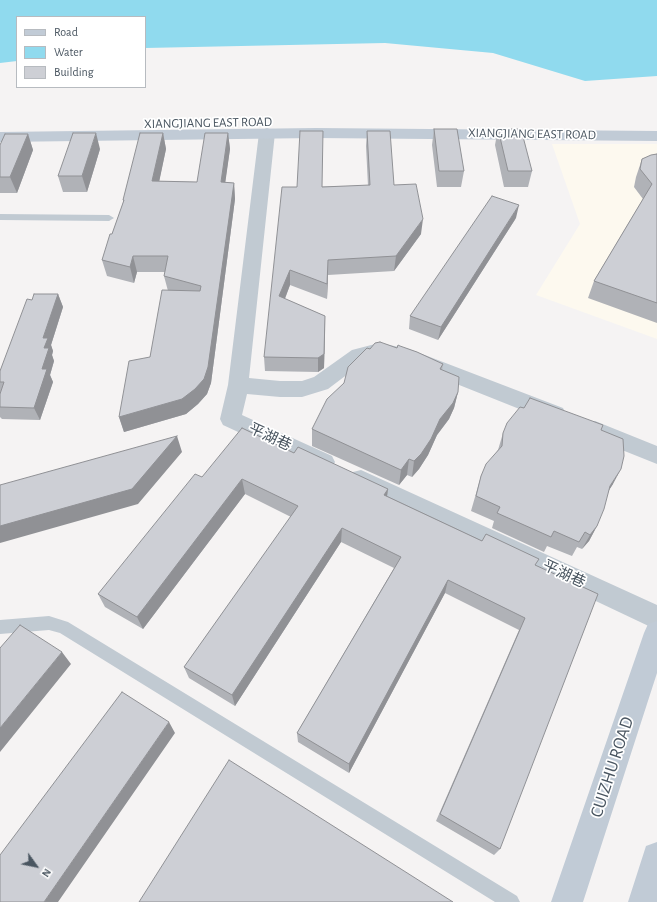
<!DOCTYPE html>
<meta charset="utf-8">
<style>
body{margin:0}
#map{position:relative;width:657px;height:902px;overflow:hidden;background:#f5f3f3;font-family:"Alegreya Sans",sans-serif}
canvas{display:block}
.legend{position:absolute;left:16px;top:16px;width:130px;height:72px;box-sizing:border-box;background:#fff;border:1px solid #b7bbc0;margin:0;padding:5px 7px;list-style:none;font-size:12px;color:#4a5661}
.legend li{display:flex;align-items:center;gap:8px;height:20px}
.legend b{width:20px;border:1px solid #b7bbc0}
.north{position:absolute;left:16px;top:846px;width:40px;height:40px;-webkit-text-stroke:3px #fff;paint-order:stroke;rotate:123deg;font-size:11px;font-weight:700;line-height:16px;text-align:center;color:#4a5661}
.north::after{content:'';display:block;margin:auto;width:14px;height:18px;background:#4a5661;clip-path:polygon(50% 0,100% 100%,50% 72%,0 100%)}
</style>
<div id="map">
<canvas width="657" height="902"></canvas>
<ul class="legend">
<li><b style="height:5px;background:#c1cbd6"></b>Road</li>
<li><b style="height:11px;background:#90daee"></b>Water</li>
<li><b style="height:11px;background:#cdcfd5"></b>Building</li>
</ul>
<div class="north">N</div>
</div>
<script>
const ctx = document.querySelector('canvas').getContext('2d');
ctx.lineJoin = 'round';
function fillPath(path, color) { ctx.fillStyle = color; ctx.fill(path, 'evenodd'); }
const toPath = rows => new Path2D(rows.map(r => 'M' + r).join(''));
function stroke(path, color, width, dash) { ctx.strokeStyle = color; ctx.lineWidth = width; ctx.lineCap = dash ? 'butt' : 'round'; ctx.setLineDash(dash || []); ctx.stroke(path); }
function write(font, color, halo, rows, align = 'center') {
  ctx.font = font + ' "Alegreya Sans","Noto Sans SC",sans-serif'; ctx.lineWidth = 3.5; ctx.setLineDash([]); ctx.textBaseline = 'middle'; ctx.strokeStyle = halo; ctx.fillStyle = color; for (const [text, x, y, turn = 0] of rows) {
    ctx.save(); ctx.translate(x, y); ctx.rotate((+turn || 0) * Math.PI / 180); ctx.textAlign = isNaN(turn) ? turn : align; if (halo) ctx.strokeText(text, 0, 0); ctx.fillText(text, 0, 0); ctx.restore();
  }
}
const commercial = toPath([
 [552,144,657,144,657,339,536,295,580,224]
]);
const water = toPath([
 [0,0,657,0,657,76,585,81,493,53,385,43,145,48,145,17,17,17,17,61,0,63]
]);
const lane = toPath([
 [0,214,109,215,114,218,109,221,0,220,0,214],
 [49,616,68,622,517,896,520,902,495,902,60,633,49,630,0,634,0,620,49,616]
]);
const street = toPath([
 [267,128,272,130,275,133,249,378,280,381,302,381,314,377,352,350,379,343,409,349,563,408,566,414,563,420,555,422,547,420,399,361,379,357,365,361,328,389,302,397,280,397,247,394,242,415,332,456,335,462,332,468,324,471,316,468,223,425,220,419,228,385,259,133,262,130,267,128],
 [595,421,657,446,657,464,587,436,584,430,587,424,595,421],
 [361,470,657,605,657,630,353,486,350,479,353,472,361,470]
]);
const secondary = toPath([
 [316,128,657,131,657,141,316,138,0,142,0,132,316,128],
 [657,621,657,673,583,902,551,902,644,633,648,624,657,621],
 [657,842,657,902,628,902,646,846,657,842]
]);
const wall = toPath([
 [434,129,464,171,461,187,437,187,432,145],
 [498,129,532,171,528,187,504,187,495,145],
 [367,131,394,185,421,234,394,271,328,275,327,299,290,285,285,299,325,316,325,330,324,368,318,372,265,371,264,357,297,187,368,186,366,146],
 [163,133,166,149,159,181,197,182,228,133,230,149,225,182,234,183,235,199,211,383,207,394,198,404,186,414,124,432,119,417,150,357,168,291,164,276,165,272,137,272,134,283,107,276,102,260,112,234,123,203,123,200],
 [28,134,33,150,17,193,0,193,0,145],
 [100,149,87,192,63,192,58,176],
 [657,154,657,323,588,298,594,281,643,199,634,187,636,177,642,159],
 [516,218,438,340,409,329,410,316],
 [58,294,63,307,51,345,53,351,52,355,54,361,50,375,53,382,40,420,2,419,0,417,0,371,32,300],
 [370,349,443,364,442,370,458,392,454,408,449,419,437,435,428,455,419,469,412,477,407,475,399,485,312,446,312,429,344,383],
 [524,408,601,430,613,484,609,490,597,526,589,541,582,549,577,547,572,556,547,546,544,552,492,528,494,521,471,511,481,476,498,450,503,433],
 [294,453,388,489,387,496,536,566,500,849,494,855,436,821,519,630,445,593,349,773,298,742,297,733,394,568,341,542,235,706,189,678,184,667,291,517,245,494,143,629,105,607,98,594,202,477]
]);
const shadedWall = toPath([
 [96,133,100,149,87,192,82,176],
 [163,133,166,149,156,197,152,181],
 [228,133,230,149,223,199,221,182],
 [28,134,33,150,17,193,10,177],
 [234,183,235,199,211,383,207,394,198,404,186,414,124,432,119,417,182,399],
 [519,205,516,218,438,340,441,327],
 [423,219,421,234,394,271,396,256],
 [133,256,137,272,134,283,130,267],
 [328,260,328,275,327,299,327,284],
 [290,270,290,285,280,311,279,296],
 [58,294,63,307,51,345,53,351,52,355,54,361,50,375,53,382,40,420,34,408,42,369,44,348,43,338],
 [325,316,325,330,324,368,318,372,318,358],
 [458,392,454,408,449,419,437,435,428,455,419,469,412,477,414,461,440,419],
 [177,436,182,452,138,504,0,543,0,526],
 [409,459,407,475,399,485,401,470],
 [621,469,613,484,602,501,610,486],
 [242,479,245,494,143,629,137,617],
 [388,489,386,504,384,495],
 [597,526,589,541,582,549,590,535],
 [342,528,341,542,235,706,232,695],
 [448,580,445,593,349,773,349,764],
 [62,652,71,664,0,752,0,728],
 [169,722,175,733,58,902,44,902]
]);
const building = toPath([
 [434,129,457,129,464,171,439,171,434,129],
 [498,129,521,129,532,171,508,171,498,129],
 [300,131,323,131,322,187,370,185,367,131,390,131,394,185,416,184,423,219,396,256,328,260,327,284,290,270,279,296,325,316,324,354,318,358,264,357,282,187,297,187,300,131],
 [73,133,96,133,82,176,58,176,73,133],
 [140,133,163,133,152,181,197,182,205,133,228,133,221,182,234,183,208,367,204,379,195,389,182,399,119,417,129,361,150,357,162,290,200,291,201,286,164,276,168,256,133,256,130,267,102,260,110,234,112,234,124,200,123,200,140,133],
 [5,134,28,134,10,177,0,177,0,145,5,134],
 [657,154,657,303,594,281,652,184,640,169,642,159,651,155,657,154],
 [492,196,519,205,441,327,410,316,492,196],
 [34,294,58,294,43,338,48,338,44,348,49,348,42,369,47,369,34,408,0,407,0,394,4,382,0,382,0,371,27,299,32,300,34,294],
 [380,342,397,348,398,345,400,346,417,352,443,364,440,369,459,377,458,392,453,403,440,419,431,439,421,454,414,461,409,459,401,470,312,429,327,399,344,383,348,367,367,348,370,349,375,343,380,342],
 [530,398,603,425,601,430,623,439,624,456,621,469,610,486,604,509,597,526,590,535,585,532,579,542,554,531,551,537,497,513,500,507,476,496,481,476,486,464,502,446,503,433,507,423,520,407,524,408,530,398],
 [242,428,294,453,298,447,388,489,384,495,482,541,486,534,539,559,535,565,598,594,500,849,440,814,525,618,448,580,349,764,297,733,401,557,342,528,232,695,184,667,298,506,242,479,137,617,98,594,195,474,202,477,242,428],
 [177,436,132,489,0,526,0,485,177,436],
 [20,625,62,652,0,728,0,648,20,625],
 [122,692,169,722,44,902,0,902,0,855,122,692],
 [229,760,453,902,139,902,229,760]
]);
const farStreetnames = [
 ["XIANGJIANG EAST ROAD",208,123,-1],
 ["XIANGJIANG EAST ROAD",532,134,1]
];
const streetNames = [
 ["平湖巷",270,437,25],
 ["平湖巷",564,574,25]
];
const nearStreetnames = [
 ["CUIZHU ROAD",612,767,-72]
];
fillPath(commercial, '#fdf9ef');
fillPath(water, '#90daee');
fillPath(lane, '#c1cad2');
fillPath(street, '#c1cad2');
fillPath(secondary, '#c1cbd6');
fillPath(wall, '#b0b2b7');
fillPath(shadedWall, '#909195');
fillPath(building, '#cdcfd5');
stroke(building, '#909195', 1);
write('13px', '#4a5661', '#fff', farStreetnames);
write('15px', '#4a5661', '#fff', streetNames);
write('18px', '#4a5661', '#fff', nearStreetnames);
</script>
